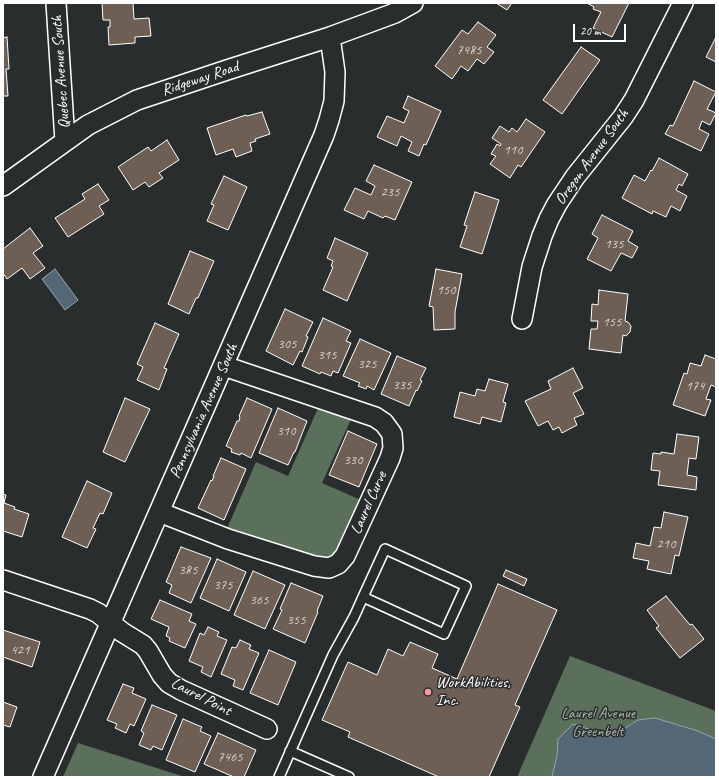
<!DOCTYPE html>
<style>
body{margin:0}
#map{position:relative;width:719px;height:780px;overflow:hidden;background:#2a2d2e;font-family:Caveat,sans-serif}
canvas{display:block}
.frame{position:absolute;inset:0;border:4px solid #fff;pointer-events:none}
.scale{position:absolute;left:573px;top:24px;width:53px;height:18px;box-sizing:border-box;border:2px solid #fff;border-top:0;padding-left:5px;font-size:12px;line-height:14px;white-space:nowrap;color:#fff;-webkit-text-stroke:3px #2a2d2e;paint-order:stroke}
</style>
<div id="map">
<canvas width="719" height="780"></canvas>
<div class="frame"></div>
<div class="scale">20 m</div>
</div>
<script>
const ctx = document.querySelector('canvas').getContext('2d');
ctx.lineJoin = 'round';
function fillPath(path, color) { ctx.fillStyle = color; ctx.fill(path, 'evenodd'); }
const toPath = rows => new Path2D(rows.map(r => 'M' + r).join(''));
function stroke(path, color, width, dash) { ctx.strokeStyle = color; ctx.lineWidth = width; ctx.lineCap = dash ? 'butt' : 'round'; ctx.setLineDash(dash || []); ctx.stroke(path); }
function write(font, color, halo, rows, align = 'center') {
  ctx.font = font + ' Caveat,sans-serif'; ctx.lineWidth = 3; ctx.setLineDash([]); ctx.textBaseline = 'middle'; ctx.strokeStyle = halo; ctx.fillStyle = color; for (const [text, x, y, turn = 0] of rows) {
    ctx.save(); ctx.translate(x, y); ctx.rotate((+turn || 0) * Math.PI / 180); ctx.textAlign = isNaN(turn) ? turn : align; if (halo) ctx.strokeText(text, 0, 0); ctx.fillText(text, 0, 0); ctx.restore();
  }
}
const green = toPath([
 [319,406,352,417,322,483,361,500,342,543,333,556,325,560,226,531,256,462,288,476],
 [570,656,716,711,716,777,517,777],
 [78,743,185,777,63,777]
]);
const water = toPath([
 [55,269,78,300,65,310,42,279,55,269],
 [655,718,698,731,716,739,716,777,552,777,557,756,558,739,573,724,611,737,638,720,655,718]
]);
const building = toPath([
 [102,3,133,3,134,19,149,18,151,36,135,37,135,43,109,45,108,27,110,27,110,20,103,20,102,3],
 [496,3,512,3,507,10,496,3],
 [587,3,629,3,612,37,593,28,601,12,593,9,594,7,587,3],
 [478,22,496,35,487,47,494,52,484,64,477,59,468,71,461,66,452,79,435,66,462,30,468,34,478,22],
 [7,37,9,69,6,69,8,96,3,96,3,38,7,37],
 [716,37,716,62,706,57,716,37],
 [581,47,600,60,562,114,543,100,581,47],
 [694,81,716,92,707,109,716,113,710,125,702,121,699,129,709,134,701,151,665,134,670,125,673,126,694,81],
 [408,96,441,111,426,145,424,144,419,156,408,151,412,142,401,136,397,146,377,137,387,116,404,123,409,111,403,108,408,96],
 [262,112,270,134,255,139,256,141,250,143,252,151,236,157,233,149,216,155,207,128,246,115,247,116,262,112],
 [526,119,545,132,521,167,518,165,510,178,490,164,496,156,491,154,497,144,500,146,501,144,492,138,500,126,509,132,512,128,517,132,526,119],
 [167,140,179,160,159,173,163,178,149,187,145,182,133,190,118,167,148,147,151,151,167,140],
 [659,158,688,174,682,186,679,184,676,190,687,196,680,211,671,206,666,217,653,211,652,214,622,198,634,175,645,181,651,170,652,171,659,158],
 [374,165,412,182,395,220,385,216,383,218,368,211,364,219,344,210,355,188,371,195,375,186,366,181,374,165],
 [224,176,247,187,228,230,207,221,214,205,211,204,224,176],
 [98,184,109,200,99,206,104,214,68,237,55,218,85,199,82,194,98,184],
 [475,192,499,200,482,254,460,247,467,226,464,225,475,192],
 [602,215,633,231,628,241,638,247,632,258,621,253,611,271,587,259,598,238,592,234,602,215],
 [30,228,43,246,33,253,45,268,30,279,22,268,7,279,3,273,3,249,30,228],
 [335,238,368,253,347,301,323,290,333,267,331,266,333,261,327,258,335,238],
 [190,251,214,261,198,298,196,298,189,314,168,304,190,251],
 [436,269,462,274,455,312,455,329,434,330,433,307,429,306,436,269],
 [599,290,628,294,625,321,628,322,631,326,630,332,626,336,623,335,621,353,589,349,591,329,597,329,598,321,591,321,592,304,598,305,599,290],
 [285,309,313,322,306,336,308,337,302,352,300,351,293,365,266,351,285,309],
 [323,318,351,331,346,341,351,343,338,373,333,371,331,376,321,372,320,374,302,366,323,318],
 [155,323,179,334,164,368,167,369,159,390,137,380,143,367,137,364,155,323],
 [360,339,391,353,374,390,367,386,366,389,358,386,360,383,343,376,360,339],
 [705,355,716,359,716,387,711,385,706,399,711,400,705,416,673,405,684,373,687,374,690,363,701,366,705,355],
 [397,356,426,368,420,380,422,381,417,391,416,390,409,406,381,394,397,356],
 [573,368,583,388,573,393,584,414,574,418,577,425,562,433,559,427,553,430,548,421,538,426,525,401,551,389,548,381,573,368],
 [489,379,508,384,503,402,506,403,501,422,482,417,480,424,454,417,460,392,475,396,477,389,485,391,489,379],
 [125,398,150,409,125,462,103,452,125,398],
 [247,398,272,409,251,458,241,453,240,455,231,452,232,449,226,446,237,421,239,421,240,417,239,416,247,398],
 [278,408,307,421,295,452,294,452,288,465,259,453,278,408],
 [348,431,377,444,359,487,329,475,348,431],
 [677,434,699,437,696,459,689,458,687,475,697,477,696,490,658,485,660,471,651,470,653,453,661,454,661,452,674,454,677,434],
 [221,458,246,469,224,520,198,508,211,480,212,481,214,476,213,476,221,458],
 [87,481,112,493,103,514,100,513,93,528,96,529,87,548,62,537,87,481],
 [3,494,6,495,4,503,15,507,14,509,29,514,22,537,3,531,3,494],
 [664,512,688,517,679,556,675,555,671,574,647,569,649,561,633,558,636,543,650,546,654,527,661,528,664,512],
 [181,547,211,558,191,603,169,593,172,585,166,582,181,547],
 [217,559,246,572,229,611,200,598,217,559],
 [506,570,527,579,524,586,503,576,506,570],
 [253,571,285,585,265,629,234,615,253,571],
 [291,583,323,596,317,611,318,612,305,643,273,629,282,610,280,609,291,583],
 [498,584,557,610,515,705,520,707,489,777,439,777,348,737,350,732,322,720,348,662,377,675,388,649,403,656,410,642,438,654,432,668,457,679,498,584],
 [666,596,690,625,692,624,704,639,680,658,656,628,659,626,647,610,666,596],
 [160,600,192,614,189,621,196,624,185,648,169,641,170,638,166,636,169,627,151,619,160,600],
 [208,627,219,632,217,636,227,640,211,677,201,672,203,667,189,661,200,633,204,635,208,627],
 [3,630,40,642,32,667,3,657,3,630],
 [240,640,251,645,249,649,259,653,243,690,233,686,235,680,221,674,232,647,236,648,240,640],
 [269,650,296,662,278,705,250,693,269,650],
 [123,684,134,688,132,693,146,699,134,726,130,724,126,733,115,728,117,724,107,720,123,684],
 [3,702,17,707,10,727,3,725,3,702],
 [152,705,177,715,162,750,153,746,151,750,139,745,144,733,141,731,152,705],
 [183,719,202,727,200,731,211,736,195,772,166,760,183,719],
 [218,733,256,750,244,777,234,777,204,764,218,733]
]);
const service = toPath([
 [290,751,349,777],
 [279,777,333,655,354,617,363,597,385,549,466,586,444,634,363,597]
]);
const minor = toPath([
 [56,3,65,141],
 [3,186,88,125,137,100,227,70,330,37,395,13,413,3],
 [522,319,532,267,542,236,549,219,557,204,575,177,623,117,634,100,683,3],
 [159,512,228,539,314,566,329,568,338,564,345,556,390,458,393,448,392,434,384,423,375,417,224,366],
 [3,580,90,609,98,613,122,632,143,645,148,651,162,675,169,683,181,690,267,729],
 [43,777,324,135,329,120,334,101,335,72,330,37]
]);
const markers = [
 [428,692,4,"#ff9aa2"]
];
const numberNames = [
 ["7485",469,50],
 ["110",513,150],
 ["235",390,192],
 ["135",614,244],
 ["150",446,290],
 ["155",612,322],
 ["305",287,344],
 ["315",327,355],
 ["325",367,364],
 ["335",402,385],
 ["174",695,386],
 ["310",286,431],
 ["330",353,460],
 ["210",666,544],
 ["385",188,570],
 ["375",223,585],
 ["365",259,600],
 ["355",296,620],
 ["421",20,650],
 ["7465",230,757]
];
const streetNames = [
 ["Quebec Avenue South",61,72,-94],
 ["Ridgeway Road",200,79,-18],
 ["Oregon Avenue South",592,157,-54],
 ["Pennsylvania Avenue South",204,411,-66],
 ["Laurel Curve",369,503,-66],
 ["Laurel Point",201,697,27]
];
const poiNames = [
 ["WorkAbilities,",436,683],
 ["Inc.",436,701]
];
const parkNames = [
 ["Laurel Avenue",598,714],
 ["Greenbelt",598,732]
];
fillPath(green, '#5a705a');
fillPath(water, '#536776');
stroke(water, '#98a4ad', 1);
fillPath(building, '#6d5f53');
stroke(building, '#fff', 1);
stroke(service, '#fff', 12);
stroke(minor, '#fff', 22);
stroke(service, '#2a2d2e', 9);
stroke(minor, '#2a2d2e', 19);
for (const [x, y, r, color] of markers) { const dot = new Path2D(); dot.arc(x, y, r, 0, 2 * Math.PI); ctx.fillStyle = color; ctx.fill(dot); stroke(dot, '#2a2d2e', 1.5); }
write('14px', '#dad7d4', null, numberNames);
write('16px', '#fff', '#2a2d2e', streetNames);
write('16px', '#fff', '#2a2d2e', poiNames, 'left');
write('16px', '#acb8ac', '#2a2d2e', parkNames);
</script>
